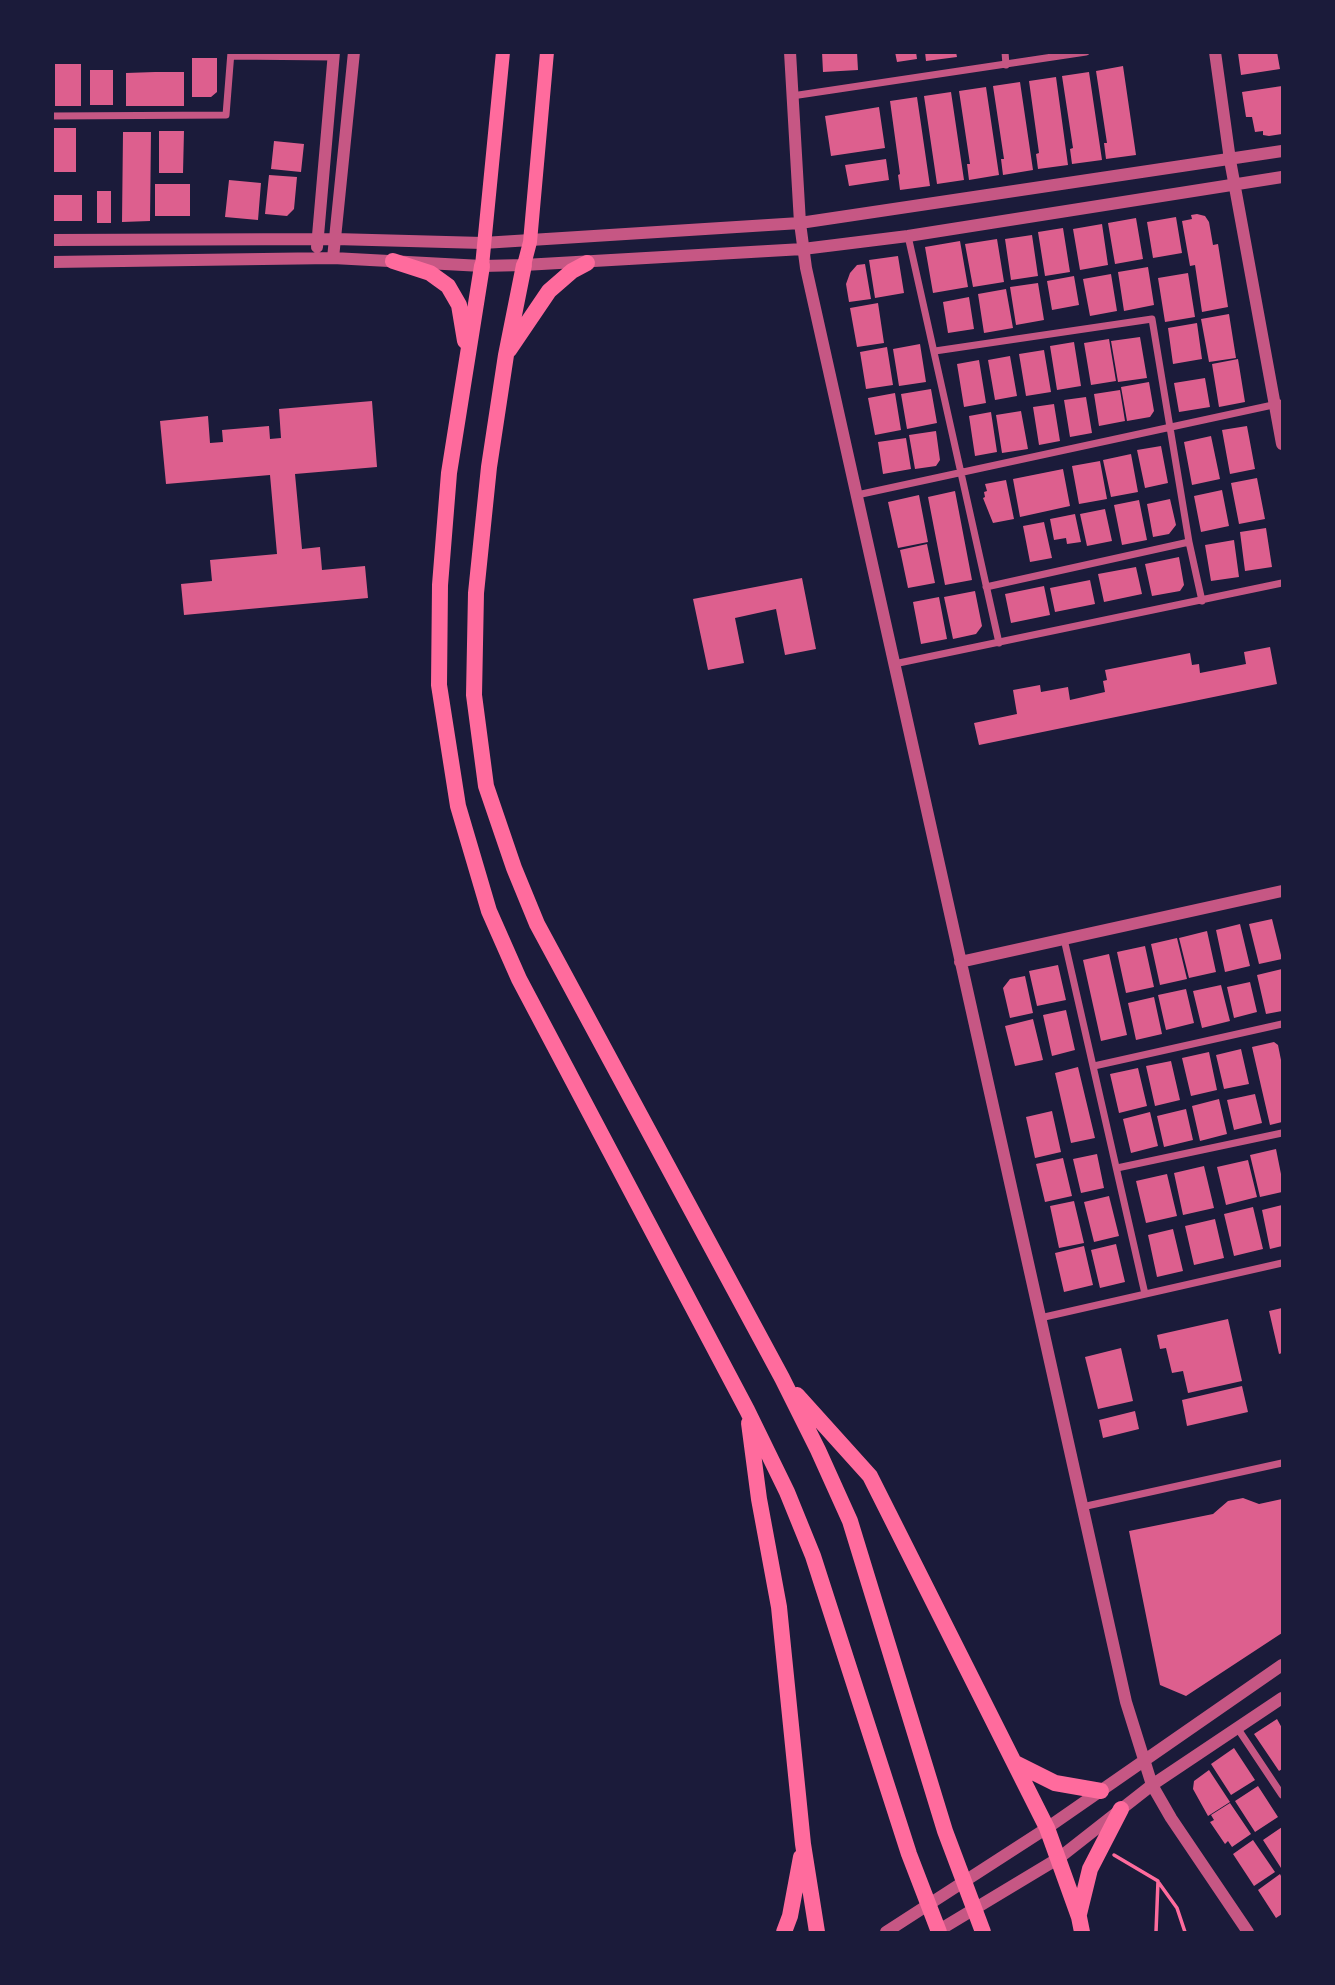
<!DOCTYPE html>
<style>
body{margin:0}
#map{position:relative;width:1335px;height:1985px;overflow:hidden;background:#1b1b3a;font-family:"Space Grotesk",sans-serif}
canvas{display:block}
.frame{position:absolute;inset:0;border:54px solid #1b1b3a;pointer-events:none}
</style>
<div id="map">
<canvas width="1335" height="1985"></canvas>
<div class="frame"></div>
</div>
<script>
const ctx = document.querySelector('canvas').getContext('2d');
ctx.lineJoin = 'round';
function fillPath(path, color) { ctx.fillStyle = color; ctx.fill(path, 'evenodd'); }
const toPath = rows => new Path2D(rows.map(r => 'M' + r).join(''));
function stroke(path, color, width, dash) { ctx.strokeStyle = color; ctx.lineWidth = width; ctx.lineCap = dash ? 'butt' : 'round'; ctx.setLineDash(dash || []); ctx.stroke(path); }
const building = toPath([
 [822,52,857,52,858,70,823,72],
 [895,52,916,52,917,59,897,62],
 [925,52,956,52,957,57,926,61],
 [1277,52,1280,69,1241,75,1238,53],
 [192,58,217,58,217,92,211,97,192,97],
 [55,64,81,64,81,106,55,106],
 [1123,66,1136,155,1106,159,1104,143,1107,143,1096,71],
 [90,70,113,70,113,105,90,105],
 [155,72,184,72,184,106,126,106,126,73],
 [1089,72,1102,160,1072,164,1070,149,1073,148,1062,76],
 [1056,77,1068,165,1038,169,1036,154,1039,153,1029,81],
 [1020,82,1033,170,1003,175,1001,159,1004,159,993,86],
 [1282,86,1282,134,1269,136,1263,135,1263,131,1255,132,1252,117,1246,117,1242,92],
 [986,87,999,175,969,180,967,164,970,164,959,91],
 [951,92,964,180,937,184,924,96],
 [917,97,930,186,900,190,898,175,900,174,890,101],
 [879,107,885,148,831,156,825,116],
 [52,128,76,128,76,172,52,172],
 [159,131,184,131,183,173,159,173],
 [123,132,151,132,150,221,122,222],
 [274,141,304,144,301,172,271,169],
 [886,159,889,180,849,186,845,165],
 [269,175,297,177,294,209,287,216,265,214],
 [229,180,261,183,258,220,225,217],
 [155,184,190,184,190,216,155,216],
 [97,191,111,191,111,223,97,223],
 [52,195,82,195,82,221,52,221],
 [1197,214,1205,216,1209,222,1213,245,1218,244,1228,307,1202,312,1195,265,1190,266,1182,221,1192,219,1191,215],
 [1176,217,1182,253,1153,258,1147,222],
 [1136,218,1143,259,1115,264,1108,223],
 [1102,224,1108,265,1080,270,1073,229],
 [1063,228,1070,272,1045,276,1038,232],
 [1032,235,1038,276,1011,280,1005,239],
 [997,239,1004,282,973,287,965,244],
 [960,241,968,287,933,293,925,247],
 [898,256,904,293,875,298,869,260],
 [865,264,871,299,849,302,846,284,850,273,857,265],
 [1148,267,1154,305,1124,311,1118,272],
 [1188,273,1195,317,1165,322,1158,278],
 [1111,274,1117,311,1090,316,1083,279],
 [1074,276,1079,305,1052,310,1047,281],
 [1038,283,1044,320,1016,325,1010,287],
 [1006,289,1013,328,984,333,978,294],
 [969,297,974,329,948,333,943,302],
 [878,303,884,343,857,347,850,308],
 [1229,314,1236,358,1209,362,1201,319],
 [1197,323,1202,359,1173,364,1168,328],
 [1140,337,1147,378,1118,382,1111,341],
 [1109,339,1116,381,1091,385,1084,343],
 [1074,342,1081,386,1057,390,1050,346],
 [920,344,926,382,899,386,893,349],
 [887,347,893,385,866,389,860,352],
 [1044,350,1051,392,1026,396,1019,354],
 [1010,356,1017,396,995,400,988,360],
 [1238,359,1245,402,1219,407,1212,364],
 [979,360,986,403,964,407,957,364],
 [1205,378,1210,407,1179,412,1174,383],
 [1149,382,1154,411,1150,417,1127,421,1121,387],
 [931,389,937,423,907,429,901,394],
 [1120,390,1125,421,1099,426,1094,394],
 [895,393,901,430,875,435,868,398],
 [1086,397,1092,433,1070,437,1064,400],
 [372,401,377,467,295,474,302,549,320,547,322,570,365,566,368,598,184,615,181,584,212,581,210,560,277,554,270,475,166,484,160,421,208,416,210,443,223,442,222,430,269,426,270,439,281,438,279,409],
 [1054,404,1060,441,1039,445,1033,407],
 [1021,411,1028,449,1002,453,996,415],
 [991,412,997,452,975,456,969,416],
 [1247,426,1255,469,1230,474,1222,430],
 [936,431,940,460,936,466,915,469,909,435],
 [1211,436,1220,479,1192,485,1184,442],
 [906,438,911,469,883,474,878,442],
 [1161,446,1168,483,1145,488,1137,450],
 [1131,454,1138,492,1111,497,1103,460],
 [1100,461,1107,499,1079,504,1072,466],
 [1063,469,1070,506,1020,517,1013,479],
 [1257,478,1265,519,1239,524,1231,483],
 [1006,480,1014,519,993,523,983,498,985,497,984,492,987,491,985,484],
 [1222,490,1229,526,1201,532,1194,496],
 [955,491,972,580,945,585,928,497],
 [919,495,928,542,898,548,888,502],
 [1170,499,1176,525,1169,534,1153,537,1147,504],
 [1139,500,1147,540,1122,545,1114,505],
 [1105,509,1112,541,1087,546,1080,514],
 [1075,514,1081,542,1067,544,1066,538,1054,540,1050,519],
 [1044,522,1052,558,1030,562,1023,526],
 [1266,528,1272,567,1245,571,1240,532],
 [1234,540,1239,577,1211,581,1205,545],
 [927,544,935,583,908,588,900,550],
 [1179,557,1184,585,1180,591,1152,596,1145,564],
 [1136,567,1142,594,1104,602,1098,574],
 [802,578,816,649,785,655,776,609,735,618,744,663,708,670,693,599],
 [1090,580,1095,604,1055,612,1050,588],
 [1044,586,1050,615,1011,623,1005,594],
 [975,591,982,626,976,634,953,639,944,597],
 [939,597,947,639,921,644,913,602],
 [1270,647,1277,684,979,745,974,723,1017,714,1013,690,1040,685,1041,692,1068,687,1070,700,1105,692,1103,681,1107,680,1105,670,1190,653,1192,665,1199,664,1200,673,1246,664,1244,652],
 [1272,919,1282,959,1259,964,1249,924],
 [1240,924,1250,966,1225,972,1216,930],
 [1207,931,1216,972,1189,978,1179,938],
 [1177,938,1187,979,1160,985,1151,944],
 [1145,946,1154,987,1126,993,1117,952],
 [1109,954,1127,1035,1101,1041,1083,960],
 [1058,965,1066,1000,1037,1006,1029,971],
 [1282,969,1282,1011,1266,1014,1257,975],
 [1025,976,1033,1013,1010,1018,1003,988,1010,979],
 [1250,982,1257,1012,1234,1018,1227,987],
 [1221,985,1230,1021,1202,1028,1193,991],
 [1186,989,1194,1023,1166,1030,1158,995],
 [1154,997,1162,1034,1136,1040,1128,1003],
 [1066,1010,1075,1050,1052,1056,1043,1015],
 [1033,1019,1043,1060,1015,1066,1005,1026],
 [1274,1042,1278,1045,1282,1065,1282,1122,1270,1125,1252,1047],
 [1241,1049,1249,1084,1224,1089,1216,1055],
 [1209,1052,1217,1090,1191,1096,1182,1058],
 [1171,1061,1180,1100,1155,1106,1146,1066],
 [1078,1067,1095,1138,1071,1143,1055,1073],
 [1138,1068,1147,1106,1119,1113,1110,1074],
 [1255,1094,1262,1123,1234,1130,1227,1100],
 [1219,1099,1227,1134,1200,1141,1192,1106],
 [1186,1109,1193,1140,1164,1147,1157,1116],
 [1052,1111,1061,1152,1035,1158,1026,1117],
 [1150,1112,1158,1146,1131,1153,1123,1119],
 [1276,1149,1282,1179,1282,1192,1260,1197,1250,1155],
 [1097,1154,1104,1188,1081,1193,1073,1159],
 [1063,1158,1072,1196,1045,1202,1036,1164],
 [1248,1160,1257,1197,1226,1205,1217,1167],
 [1204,1166,1214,1208,1183,1215,1174,1173],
 [1167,1174,1177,1216,1146,1223,1136,1181],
 [1109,1196,1119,1236,1094,1242,1084,1202],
 [1074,1201,1084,1243,1059,1248,1050,1206],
 [1282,1205,1282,1246,1270,1249,1262,1210],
 [1253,1207,1263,1249,1234,1256,1224,1214],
 [1215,1219,1224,1258,1194,1265,1185,1226],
 [1173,1229,1183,1271,1157,1277,1148,1235],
 [1116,1244,1125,1282,1100,1288,1091,1250],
 [1084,1246,1093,1285,1064,1292,1055,1253],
 [1282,1308,1282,1353,1279,1354,1269,1311],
 [1228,1319,1242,1381,1188,1393,1183,1371,1172,1373,1166,1348,1160,1349,1157,1335],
 [1121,1348,1133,1401,1098,1409,1085,1357],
 [1242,1386,1248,1412,1187,1426,1182,1400],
 [1135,1411,1139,1429,1103,1438,1099,1420],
 [1243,1498,1259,1504,1282,1499,1282,1633,1186,1696,1160,1685,1129,1531,1213,1514,1228,1501],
 [1277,1719,1282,1728,1282,1769,1279,1771,1254,1734],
 [1234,1748,1255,1780,1231,1795,1211,1764],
 [1209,1770,1230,1802,1208,1816,1193,1789,1194,1781],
 [1258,1786,1278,1817,1255,1832,1235,1801],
 [1230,1803,1251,1834,1232,1847,1228,1841,1225,1844,1210,1822,1214,1820,1211,1815],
 [1282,1827,1282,1867,1281,1868,1263,1840],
 [1253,1840,1275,1872,1254,1886,1233,1854],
 [1280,1874,1282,1878,1282,1914,1276,1918,1258,1890]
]);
const path = toPath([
 [1114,1855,1158,1881,1156,1932],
 [1159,1883,1177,1908,1185,1932]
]);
const minor = toPath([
 [1005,52,1006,65],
 [231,56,334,57],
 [792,96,1086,52],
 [52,116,226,115,231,52],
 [908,236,999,643],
 [935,351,1152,319,1189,542,986,587],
 [857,495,1282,403],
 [1189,542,1202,601],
 [894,664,1282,583],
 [1064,939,1145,1294],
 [1094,1066,1282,1024],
 [1117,1168,1282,1133],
 [1040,1318,1282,1263],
 [1082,1507,1282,1463],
 [1238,1729,1282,1795]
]);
const tertiary = toPath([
 [790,52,800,223,806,268,1126,1702,1152,1785,1171,1818,1248,1932],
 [1215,52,1230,160,1282,444],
 [52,240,335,239,483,243,800,223,1282,151],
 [317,247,334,52],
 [333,258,354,52],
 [52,262,333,258,482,266,524,265,803,249,908,236,1282,177],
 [960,962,1282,891],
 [886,1932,1047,1828,1282,1665],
 [936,1932,1059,1858,1152,1785,1282,1698]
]);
const primary = toPath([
 [524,265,530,242,547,52],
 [482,266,503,52]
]);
const trunk = toPath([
 [393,261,430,273,448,286,459,305,465,341],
 [524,265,506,355,489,467,476,593,474,695,486,786,514,868,537,924,782,1378,818,1450,850,1521,945,1831,983,1932],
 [482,266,449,473,440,585,439,685,458,806,489,911,519,979,747,1410,787,1492,813,1556,909,1854,939,1932],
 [509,350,549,291,572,271,587,263],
 [797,1395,870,1476,1047,1828,1079,1917,1082,1932],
 [749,1423,759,1499,779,1607,803,1844,817,1932],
 [1015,1763,1055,1783,1101,1791],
 [1079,1914,1090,1869,1121,1809],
 [784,1932,790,1916,801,1857]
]);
fillPath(building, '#dd5f8e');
stroke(path, '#ff6b9d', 3.5);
stroke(minor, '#c65784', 7);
stroke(tertiary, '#c65784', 12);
stroke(primary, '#ff6b9d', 14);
stroke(trunk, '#ff6b9d', 16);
</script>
